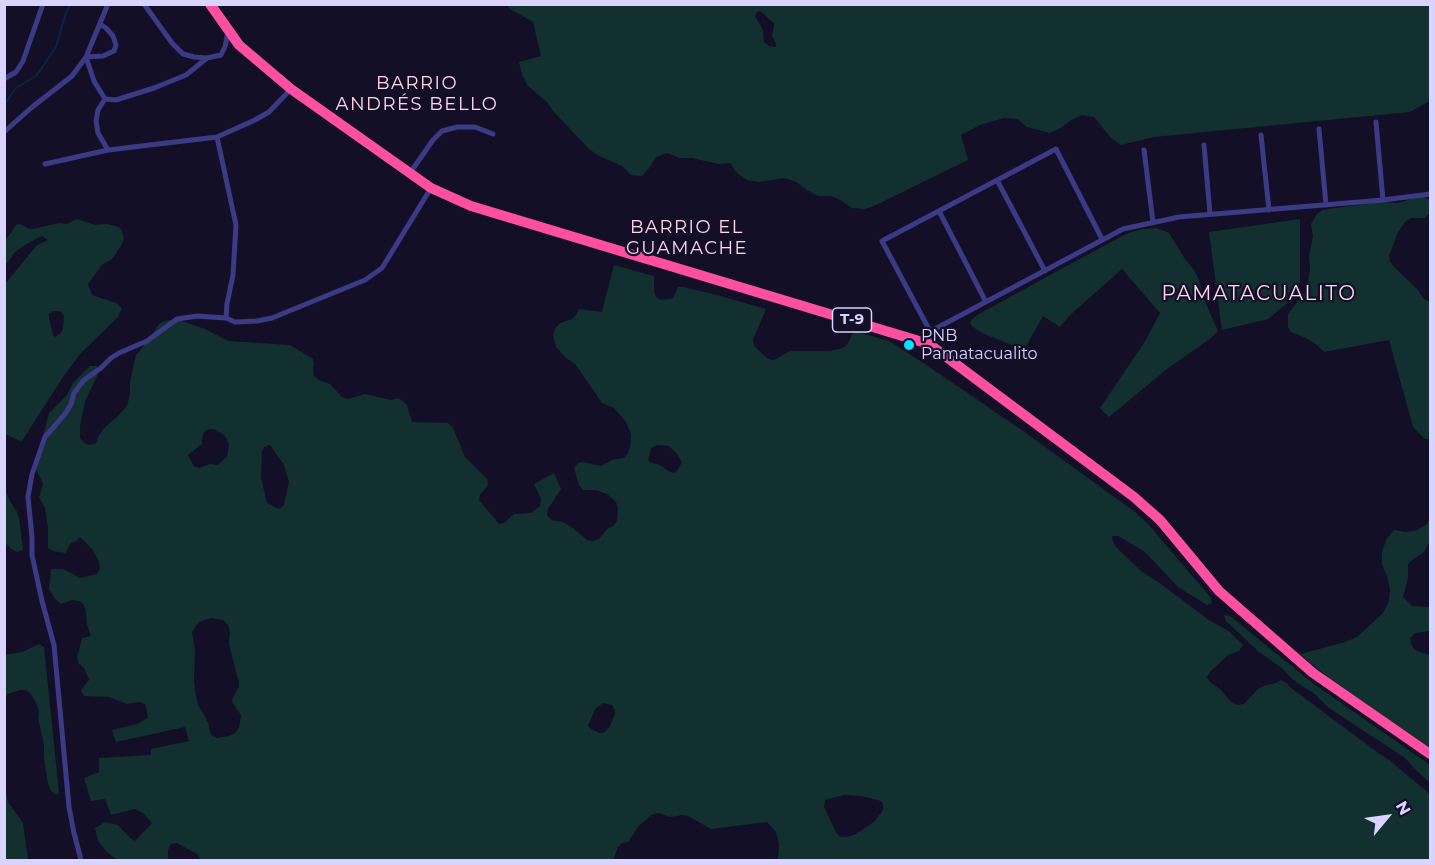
<!DOCTYPE html>
<meta charset="utf-8">
<style>
body{margin:0}
#map{position:relative;width:1435px;height:865px;overflow:hidden;background:#130f26;font-family:Montserrat,sans-serif}
canvas{display:block}
.frame{position:absolute;inset:0;border:6px solid #d9d4ff;pointer-events:none}
.north{position:absolute;left:1357px;top:787px;width:60px;height:60px;-webkit-text-stroke:4px #130f26;paint-order:stroke;rotate:61deg;font-size:16px;font-weight:700;line-height:24px;text-align:center;color:#d9d4ff}
.north::after{content:'';display:block;margin:auto;width:21px;height:27px;background:#d9d4ff;clip-path:polygon(50% 0,100% 100%,50% 72%,0 100%)}
</style>
<div id="map">
<canvas width="1435" height="865"></canvas>
<div class="frame"></div>
<div class="north">N</div>
</div>
<script>
const ctx = document.querySelector('canvas').getContext('2d');
ctx.lineJoin = 'round';
function fillPath(path, color) { ctx.fillStyle = color; ctx.fill(path, 'evenodd'); }
const toPath = rows => new Path2D(rows.map(r => 'M' + r).join(''));
function stroke(path, color, width, dash) { ctx.strokeStyle = color; ctx.lineWidth = width; ctx.lineCap = dash ? 'butt' : 'round'; ctx.setLineDash(dash || []); ctx.stroke(path); }
function write(font, color, halo, rows, align = 'center') {
  ctx.font = font + ' Montserrat,sans-serif'; ctx.lineWidth = 4.5; ctx.setLineDash([]); ctx.textBaseline = 'middle'; ctx.strokeStyle = halo; ctx.fillStyle = color; for (const [text, x, y, turn = 0] of rows) {
    ctx.save(); ctx.translate(x, y); ctx.rotate((+turn || 0) * Math.PI / 180); ctx.textAlign = isNaN(turn) ? turn : align; if (halo) ctx.strokeText(text, 0, 0); ctx.fillText(text, 0, 0); ctx.restore();
  }
}
const green = toPath([
 [507,5,1430,5,1430,101,1410,112,1154,137,1121,145,1111,138,1094,117,1082,115,1071,120,1062,127,1050,133,1027,127,1017,119,1004,118,980,125,961,135,968,160,876,205,865,209,852,208,842,201,831,196,818,196,807,190,796,182,785,178,759,182,747,180,737,173,730,163,718,164,692,158,679,158,667,153,656,157,650,167,642,176,631,175,622,166,599,156,589,149,554,112,547,102,528,86,522,75,519,62,541,56,533,22,510,9],
 [760,11,774,23,774,26,772,36,776,44,776,47,769,46,764,42,763,30,755,16,757,12],
 [1421,196,1427,198,1430,201,1429,214,1424,218,1411,218,1405,222,1398,232,1389,256,1390,261,1394,267,1417,289,1424,299,1430,302,1430,439,1425,439,1413,427,1389,340,1324,352,1316,344,1304,337,1291,332,1288,327,1288,314,1307,289,1310,269,1309,257,1313,237,1311,224,1317,214,1322,210,1336,208,1381,202,1398,203],
 [77,219,95,225,107,224,119,227,122,231,124,238,122,244,112,259,102,265,88,284,92,295,116,303,122,308,118,317,80,354,63,377,22,441,18,440,5,434,5,284,37,245,48,240,42,236,25,245,15,252,5,266,5,241,17,224,23,225,27,228,33,229,59,223,66,224],
 [53,311,60,311,64,316,63,329,60,334,55,337,53,335,49,318,49,314],
 [1300,219,1300,282,1291,300,1268,319,1222,330,1209,232],
 [1157,228,1169,233,1185,259,1194,270,1198,278,1206,304,1218,331,1211,338,1167,369,1109,417,1100,408,1144,343,1160,313,1122,269,1069,316,1060,327,1043,316,1024,350,982,333,973,327,970,324,972,319,979,314,1072,263,1128,233,1143,229],
 [614,265,654,276,654,291,656,297,661,300,673,298,678,287,684,287,717,295,766,309,753,340,754,346,768,359,774,360,790,351,830,351,842,348,847,345,852,334,858,332,889,341,925,364,1026,433,1135,512,1149,525,1211,598,1212,603,1207,605,1178,587,1145,552,1118,536,1112,536,1113,542,1116,547,1141,571,1161,584,1209,620,1230,632,1243,645,1239,651,1228,655,1210,672,1207,677,1210,682,1220,689,1232,703,1238,705,1244,704,1258,689,1264,686,1276,683,1281,680,1287,683,1290,687,1377,752,1389,760,1430,794,1430,860,778,860,779,844,776,832,767,822,711,829,688,816,682,815,670,817,658,813,651,815,638,827,628,842,622,843,618,847,614,858,614,860,201,860,197,854,177,843,171,844,168,850,168,860,117,860,106,851,98,841,95,828,105,822,118,825,130,838,135,841,152,823,143,813,135,809,111,815,105,799,91,801,84,778,99,772,99,758,151,755,151,749,189,741,185,727,116,742,112,730,137,724,148,718,145,704,139,702,127,704,109,697,84,696,81,690,89,680,84,668,79,664,77,657,82,638,91,636,87,624,86,611,84,605,79,601,72,600,61,604,56,600,49,589,51,569,63,569,80,578,97,574,100,568,99,562,93,550,80,537,76,541,71,543,65,553,53,551,48,548,48,528,45,508,39,497,43,484,35,467,49,413,67,395,73,383,90,366,97,366,99,372,85,401,80,426,80,438,84,443,90,445,96,443,98,437,105,427,119,415,127,406,130,394,130,382,136,355,148,341,159,324,164,321,176,319,205,329,228,341,290,345,313,359,314,364,313,370,314,376,319,380,330,384,342,397,348,399,365,394,391,400,398,398,403,401,407,405,412,422,448,423,453,428,465,457,487,479,488,485,480,495,479,500,499,524,504,523,514,514,531,513,540,506,541,499,534,484,554,473,561,489,548,509,547,515,551,520,563,522,573,528,587,540,593,541,599,539,607,529,613,526,617,521,618,508,616,502,607,494,595,490,583,490,579,485,574,468,578,463,584,462,601,466,612,460,624,458,628,453,630,448,631,434,626,422,614,408,602,403,576,365,565,357,556,347,553,335,555,329,560,323,572,319,576,315,579,309,602,312],
 [209,429,214,429,224,435,227,440,229,445,227,457,217,465,210,464,199,468,194,466,188,455,202,444,202,438,204,432],
 [270,445,284,465,289,482,284,505,279,509,267,503,261,478,262,452,264,447],
 [657,445,669,446,677,454,682,462,677,471,674,473,668,471,660,465,650,462,648,460,651,448],
 [211,618,223,620,228,625,230,631,229,644,237,676,239,681,239,687,233,697,232,702,241,715,239,728,235,733,229,736,217,738,211,735,208,722,198,705,195,692,194,679,195,651,192,632,199,622],
 [603,703,612,705,614,708,615,714,609,728,603,733,600,733,591,729,588,726,589,723,596,708],
 [844,795,862,796,881,801,883,804,883,810,875,821,856,834,847,837,840,837,836,832,824,807,825,800],
 [5,489,10,501,17,512,19,518,23,550,17,552,11,549,5,542],
 [1430,518,1430,541,1423,553,1412,560,1408,564,1408,578,1403,597,1412,606,1430,607,1430,631,1415,633,1410,638,1411,644,1414,649,1420,652,1430,655,1430,748,1335,683,1300,654,1345,642,1357,637,1383,613,1389,601,1390,589,1387,576,1382,565,1382,552,1386,540,1394,530,1406,532,1417,530,1427,524],
 [1224,615,1230,616,1314,684,1430,765,1430,783,1419,773,1405,758,1329,708,1316,695,1292,679,1283,669,1258,651,1226,621],
 [39,644,44,647,59,793,56,794,51,791,48,784,44,758,44,745,38,718,39,711,37,705,31,694,26,690,20,690,8,694,5,699,5,655,22,652],
 [4,785,8,802,23,823,28,860,5,860]
]);
const stream = toPath([
 [4,105,16,88,37,75,56,47,64,19,70,4]
]);
const street = toPath([
 [144,4,172,43,183,54,194,57,207,58,221,55,225,47,228,31],
 [100,24,106,28,113,36,116,45,114,51,103,56,86,57,94,81,105,99,116,100,154,88,186,75,207,58],
 [4,79,16,72,23,61,43,4],
 [105,99,98,110,96,121,98,133,108,150,217,137,255,120,269,112,291,89],
 [1376,122,1383,200],
 [1319,129,1326,205],
 [4,132,31,108,72,76,86,57,108,4],
 [1261,135,1269,210],
 [217,137,236,225,233,275,227,304,226,318,235,322,257,321,272,318,365,280,382,268,431,188],
 [1204,145,1210,214],
 [1144,150,1153,222],
 [45,164,108,150],
 [410,173,433,140,442,131,457,127,475,127,493,134],
 [997,180,1045,271],
 [939,211,986,302],
 [932,335,882,241,1056,149,1102,239],
 [929,344,933,330,1123,229,1179,217,1383,200,1430,194],
 [81,860,74,833,69,807,54,645,42,601,32,555,32,537,28,497,32,474,45,437,65,414,71,404,74,393,84,380,101,368,111,358,119,353,147,341,177,319,197,316,226,318]
]);
const highway = toPath([
 [210,4,239,45,291,89,431,188,471,206,929,344,1134,497,1160,520,1219,591,1313,673,1430,754]
]);
const markers = [
 [909,345,6,"#00e5ff"]
];
const shields = [
 [852,320,39]
];
const shieldNames = [
 ["T-9",852,320]
];
const poiNames = [
 ["PNB",921,336],
 ["Pamatacualito",921,354]
];
const neighbourhoodNames = [
 ["BARRIO",417,84],
 ["ANDRÉS BELLO",417,105],
 ["BARRIO EL",687,228],
 ["GUAMACHE",687,249]
];
const quarterNames = [
 ["PAMATACUALITO",1259,294]
];
fillPath(green, '#12302f');
stroke(stream, '#0c2248', 2);
stroke(street, '#3d3a85', 5);
stroke(highway, '#ff4fa3', 10);
for (const [x, y, r, color] of markers) { const dot = new Path2D(); dot.arc(x, y, r, 0, 2 * Math.PI); ctx.fillStyle = color; ctx.fill(dot); stroke(dot, '#130f26', 2); }
for (const [x, y, w] of shields) { const box = new Path2D(); box.roundRect(x - w / 2, y - 12, w, 24, 4.5); ctx.fillStyle = '#130f26'; ctx.fill(box); stroke(box, '#d9d4ff', 1.5); }
write('bold 15px', '#d9d4ff', null, shieldNames);
write('16px', '#d9d4ff', '#130f26', poiNames, 'left');
ctx.letterSpacing = '1.5px';
write('18px', '#ffd6f0', '#130f26', neighbourhoodNames);
ctx.letterSpacing = '0px';
ctx.letterSpacing = '1.5px';
write('20px', '#ffd6f0', '#130f26', quarterNames);
ctx.letterSpacing = '0px';
</script>
